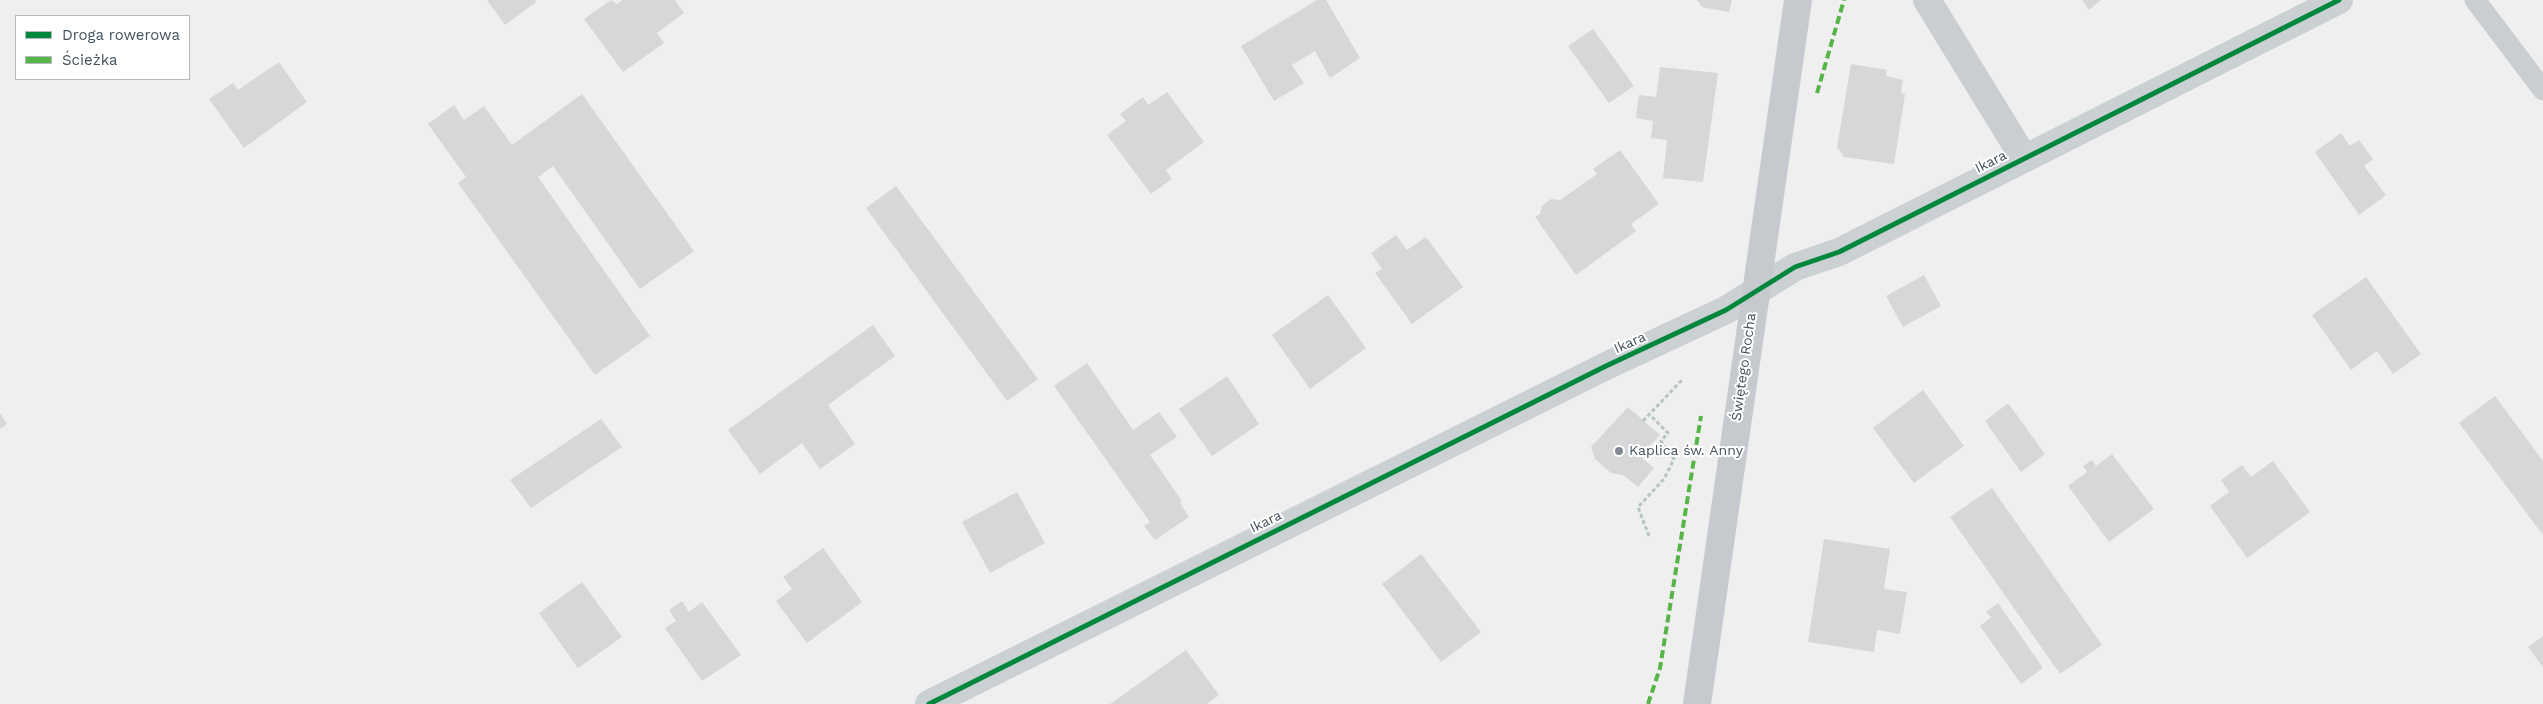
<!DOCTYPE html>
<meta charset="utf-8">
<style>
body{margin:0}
#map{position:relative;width:2543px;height:704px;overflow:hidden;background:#f0efef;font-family:"Work Sans",sans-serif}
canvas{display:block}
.legend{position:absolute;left:15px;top:15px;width:175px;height:65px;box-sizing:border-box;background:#fff;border:1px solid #b4babf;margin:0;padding:6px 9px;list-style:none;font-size:15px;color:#44525e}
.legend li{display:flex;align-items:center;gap:10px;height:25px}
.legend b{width:25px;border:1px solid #b4babf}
</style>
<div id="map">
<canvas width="2543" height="704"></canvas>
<ul class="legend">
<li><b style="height:6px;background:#00873e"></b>Droga rowerowa</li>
<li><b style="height:6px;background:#57b448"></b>Ścieżka</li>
</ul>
</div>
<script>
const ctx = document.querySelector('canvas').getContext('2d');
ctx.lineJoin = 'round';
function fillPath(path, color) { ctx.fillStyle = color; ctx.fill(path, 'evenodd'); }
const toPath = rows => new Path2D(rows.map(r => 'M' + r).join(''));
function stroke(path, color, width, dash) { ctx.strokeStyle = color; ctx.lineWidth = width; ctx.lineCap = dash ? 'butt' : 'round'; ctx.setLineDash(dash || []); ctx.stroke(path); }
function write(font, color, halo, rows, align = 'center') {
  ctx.font = font + ' "Work Sans",sans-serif'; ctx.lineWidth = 4; ctx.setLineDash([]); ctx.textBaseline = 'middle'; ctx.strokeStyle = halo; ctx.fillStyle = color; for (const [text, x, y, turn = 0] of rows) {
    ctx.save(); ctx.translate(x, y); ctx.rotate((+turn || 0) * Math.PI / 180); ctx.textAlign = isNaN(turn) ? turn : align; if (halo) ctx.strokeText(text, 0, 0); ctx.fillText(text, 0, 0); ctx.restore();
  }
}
const building = toPath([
 [487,0,535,0,536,2,505,25],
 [611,0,617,4,623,0,675,0,684,13,657,33,664,43,623,72,584,19],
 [1317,0,1326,0,1360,58,1330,78,1315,51,1292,65,1304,83,1274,101,1241,46],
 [1697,0,1732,0,1729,12,1702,7],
 [2082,0,2101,0,2089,10],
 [1593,29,1634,86,1609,103,1568,46],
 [279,62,307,102,244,148,209,99,233,83,238,90],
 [1851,64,1887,70,1886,76,1903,80,1901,93,1905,94,1894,164,1844,157,1837,147],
 [1660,67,1718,73,1703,182,1663,178,1667,140,1651,138,1653,121,1636,118,1639,95,1656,97],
 [1167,92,1204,142,1166,170,1172,179,1151,194,1107,135,1126,121,1120,114,1143,97,1148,105],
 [582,94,694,251,640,289,553,166,538,177,650,336,595,375,458,183,466,177,428,124,454,105,464,120,484,106,512,145],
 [2341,133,2350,146,2359,140,2373,159,2364,166,2386,195,2359,215,2315,152],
 [1620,150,1659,204,1631,224,1636,231,1576,275,1535,217,1540,214,1542,206,1551,199,1560,200,1597,174,1593,169],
 [896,186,1038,379,1007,401,866,208],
 [1396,235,1407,250,1426,237,1463,287,1412,324,1375,273,1382,269,1371,253],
 [1924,275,1941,306,1903,327,1886,296],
 [2366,277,2421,354,2393,374,2377,351,2351,370,2312,315],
 [1328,295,1366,348,1310,389,1272,335],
 [873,325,895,356,828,405,855,444,820,469,802,443,760,474,728,430],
 [1087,363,1133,430,1159,412,1177,437,1150,455,1182,501,1180,503,1189,517,1155,540,1144,526,1150,522,1054,386],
 [1227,376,1259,424,1212,456,1179,409],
 [1923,390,1964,446,1914,483,1873,428],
 [2495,396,2543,461,2543,535,2459,423],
 [2008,403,2045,454,2021,472,1985,421],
 [1628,407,1660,435,1640,456,1654,468,1638,487,1623,475,1611,473,1595,459,1591,447],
 [0,413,7,424,0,429],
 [601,419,622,447,531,508,510,480],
 [2112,454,2154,509,2109,542,2068,486,2087,472,2083,466,2092,460,2096,466],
 [2273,461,2310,512,2247,558,2210,506,2229,492,2221,480,2242,465,2251,477],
 [1992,488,2102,645,2060,674,1950,517],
 [1017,492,1045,543,990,573,962,522],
 [1824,539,1890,549,1884,589,1907,592,1900,634,1877,630,1874,652,1808,642],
 [823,548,862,602,807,643,776,601,792,589,783,577],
 [1421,554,1481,632,1441,662,1382,584],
 [582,582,622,637,578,668,539,613],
 [682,601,689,612,702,602,741,655,702,681,665,628,676,621,669,610],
 [1998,603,2043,668,2021,684,1980,626,1991,617,1986,612],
 [2543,636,2543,667,2528,647],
 [1186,650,1219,695,1207,704,1110,704]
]);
const path = toPath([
 [1643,421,1682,380],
 [1649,536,1638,507,1664,479,1674,459,1661,441,1668,433,1650,415]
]);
const lane = toPath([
 [2475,0,2543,90]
]);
const street = toPath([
 [1927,0,2024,158]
]);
const secondary = toPath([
 [929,704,1606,366,1726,310,1795,267,1839,252,2339,0]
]);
const primary = toPath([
 [1697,704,1798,0]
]);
const quiet = toPath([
 [1817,93,1844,0],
 [1648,704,1660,668,1701,416]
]);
const cycleway = toPath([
 [929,704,1606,366,1726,310,1795,267,1839,252,2339,0]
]);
const markers = [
 [1619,451,5,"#808991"]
];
const streetNames = [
 ["Ikara",1991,162,-27],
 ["Ikara",1630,343,-24],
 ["Świętego Rocha",1744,367,-82],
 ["Ikara",1266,522,-26]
];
const poiNames = [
 ["Kaplica św. Anny",1629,451]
];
fillPath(building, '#d7d7d9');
stroke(path, '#b7c5c1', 3, [4, 2.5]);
stroke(lane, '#cbced0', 21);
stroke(street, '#cbced0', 28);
stroke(secondary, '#cbd0d3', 28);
stroke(primary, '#c6cacf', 28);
stroke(quiet, '#57b448', 4, [8, 4]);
stroke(cycleway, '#00873e', 5);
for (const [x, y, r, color] of markers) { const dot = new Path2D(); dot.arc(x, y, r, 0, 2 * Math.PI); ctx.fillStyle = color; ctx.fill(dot); stroke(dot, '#fff', 2); }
write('14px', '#44525e', '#fff', streetNames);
write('14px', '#44525e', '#fff', poiNames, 'left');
</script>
